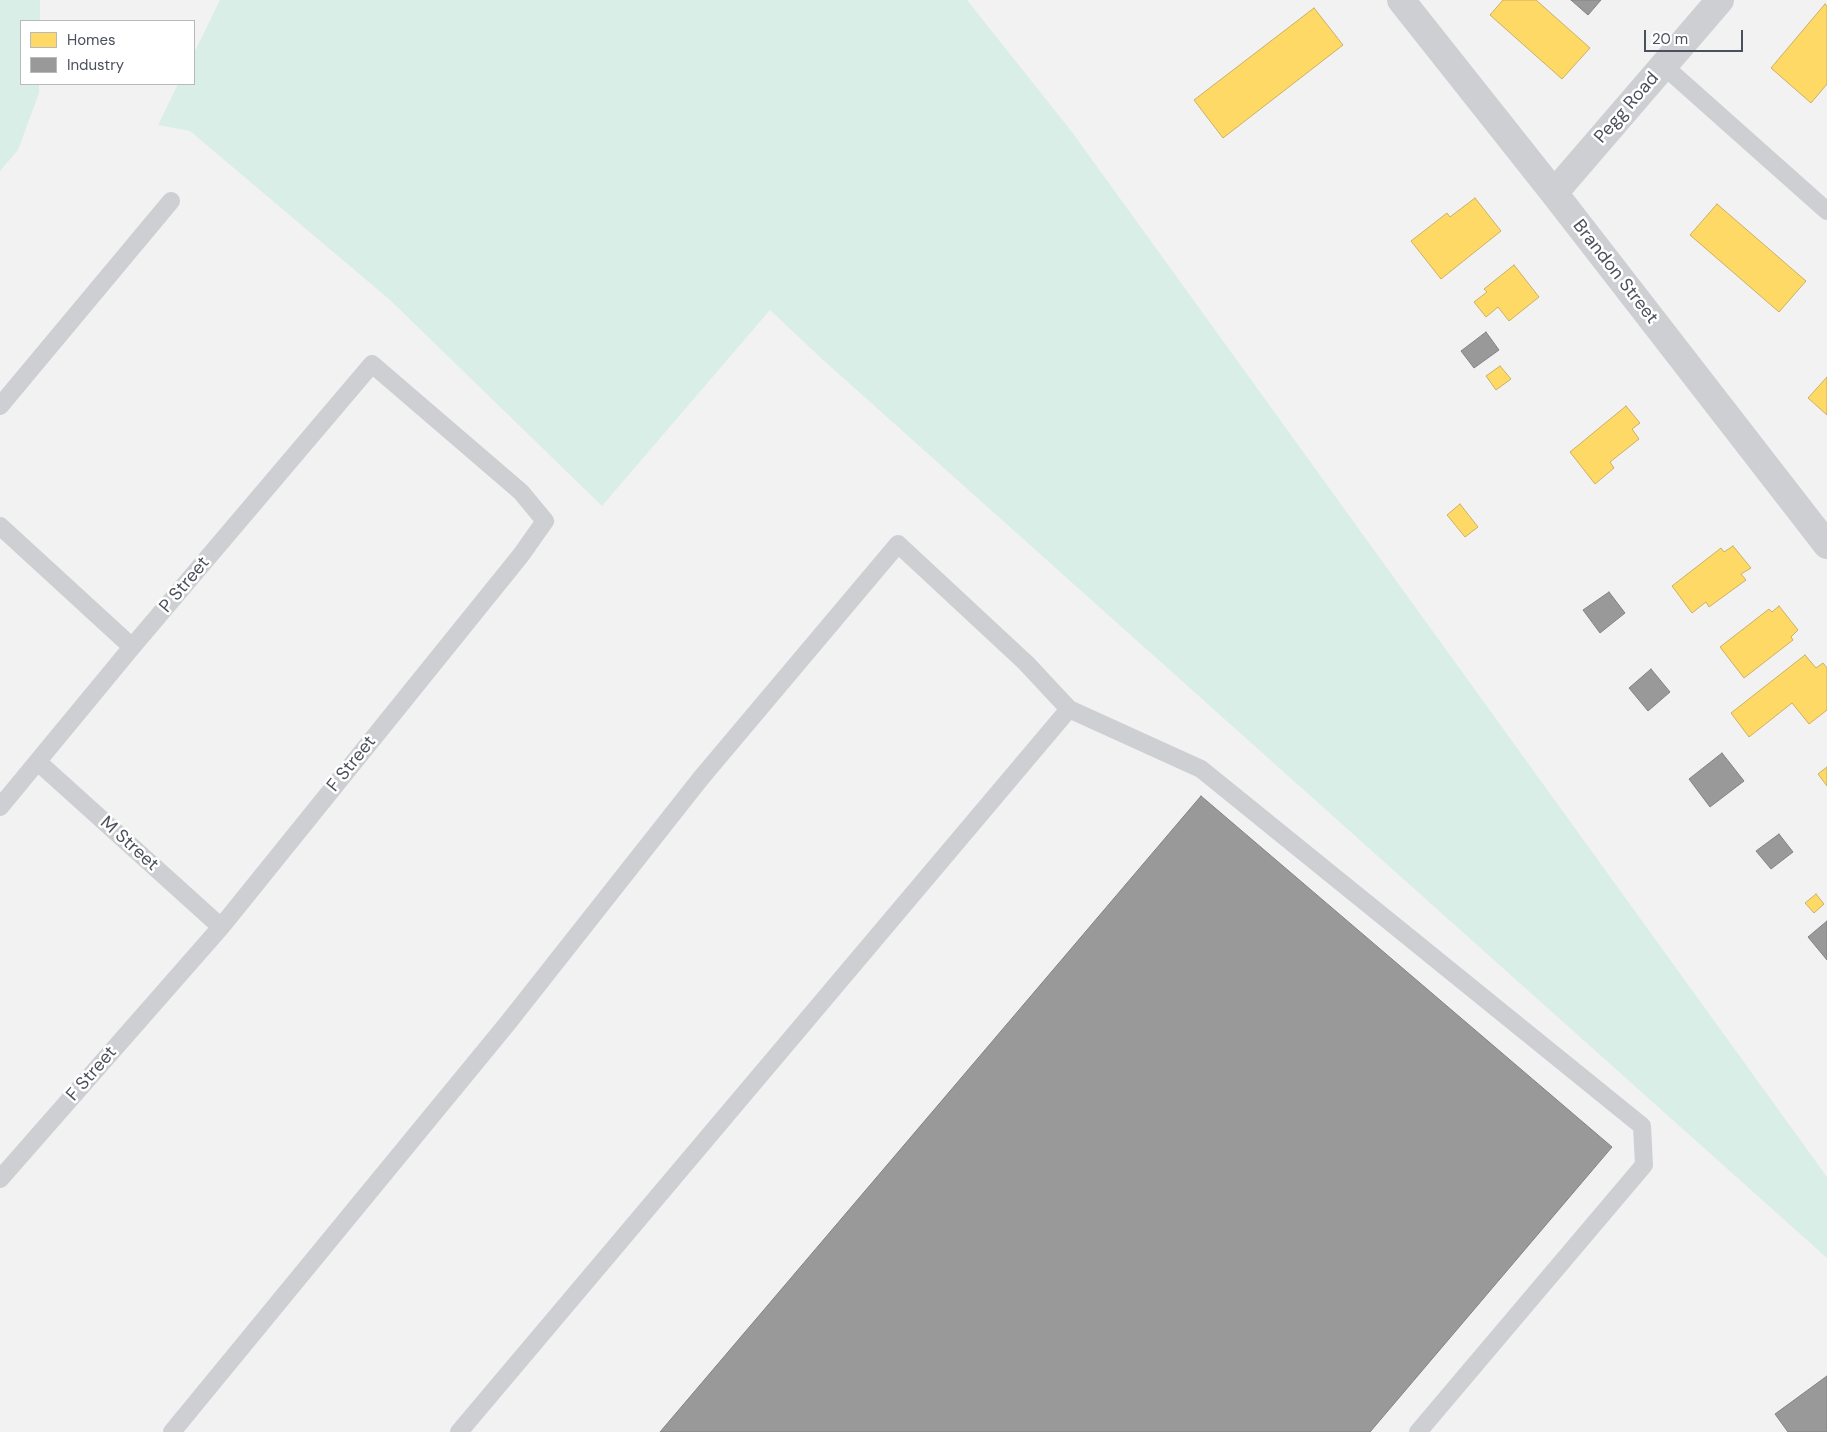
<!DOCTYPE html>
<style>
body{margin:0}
#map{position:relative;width:1827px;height:1432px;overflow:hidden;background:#f2f2f2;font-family:"DM Sans",sans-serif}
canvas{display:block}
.legend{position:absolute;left:20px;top:20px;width:175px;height:65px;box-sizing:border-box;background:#fff;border:1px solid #b7b9be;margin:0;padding:6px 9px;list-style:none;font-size:15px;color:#4b505c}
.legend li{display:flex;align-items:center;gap:10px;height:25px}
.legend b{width:25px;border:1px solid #b7b9be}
.scale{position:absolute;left:1644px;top:30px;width:99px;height:22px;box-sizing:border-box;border:2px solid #4b505c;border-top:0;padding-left:6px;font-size:15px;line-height:18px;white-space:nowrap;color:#4b505c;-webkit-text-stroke:4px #fff;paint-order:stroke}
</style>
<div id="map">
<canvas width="1827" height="1432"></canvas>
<ul class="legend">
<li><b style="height:14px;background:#ffd966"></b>Homes</li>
<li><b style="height:14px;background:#999"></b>Industry</li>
</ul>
<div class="scale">20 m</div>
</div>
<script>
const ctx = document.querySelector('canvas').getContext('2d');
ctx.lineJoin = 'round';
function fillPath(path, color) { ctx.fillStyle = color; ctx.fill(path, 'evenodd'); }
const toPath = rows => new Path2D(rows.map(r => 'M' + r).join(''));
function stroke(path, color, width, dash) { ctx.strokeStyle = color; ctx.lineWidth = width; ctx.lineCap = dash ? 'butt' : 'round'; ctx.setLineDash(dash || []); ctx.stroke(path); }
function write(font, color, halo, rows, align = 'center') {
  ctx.font = font + ' "DM Sans",sans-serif'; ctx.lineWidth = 5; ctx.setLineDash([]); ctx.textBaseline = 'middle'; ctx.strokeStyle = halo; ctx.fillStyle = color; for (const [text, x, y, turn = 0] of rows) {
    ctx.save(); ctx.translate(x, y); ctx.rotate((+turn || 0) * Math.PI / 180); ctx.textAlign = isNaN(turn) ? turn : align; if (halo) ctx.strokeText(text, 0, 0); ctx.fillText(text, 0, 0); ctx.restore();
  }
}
const green = toPath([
 [0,0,40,0,40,21,21,21,21,84,39,84,39,93,18,150,0,171],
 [220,0,967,0,1072,132,1827,1177,1827,1258,822,359,770,310,602,506,390,300,190,131,158,125,178,84,194,84,194,53]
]);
const homes = toPath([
 [1503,0,1536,0,1590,48,1562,79,1490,15,1503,0],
 [1825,4,1827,6,1827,84,1811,103,1771,68,1825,4],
 [1314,8,1343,45,1223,138,1194,100,1314,8],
 [1475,198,1501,231,1441,279,1411,241,1447,213,1450,217,1475,198],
 [1717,204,1806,281,1779,312,1690,235,1717,204],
 [1514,265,1539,297,1509,321,1498,307,1486,317,1474,302,1487,292,1484,289,1514,265],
 [1500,366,1511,379,1496,390,1486,376,1500,366],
 [1827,377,1827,415,1808,398,1827,377],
 [1626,406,1640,423,1632,429,1639,439,1610,462,1614,468,1595,484,1570,452,1626,406],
 [1460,504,1478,527,1465,537,1447,515,1460,504],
 [1733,546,1751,568,1741,574,1746,580,1709,607,1706,602,1692,613,1672,586,1721,548,1724,552,1733,546],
 [1779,606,1798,630,1791,637,1793,640,1744,678,1720,647,1769,609,1772,612,1779,606],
 [1805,655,1816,668,1823,663,1827,668,1827,710,1809,724,1792,703,1749,737,1731,713,1805,655],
 [1827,767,1827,786,1818,774,1827,767],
 [1816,894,1824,904,1814,913,1805,903,1816,894]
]);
const industry = toPath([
 [1571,0,1601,0,1588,15,1571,0],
 [1486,332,1499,350,1474,368,1461,351,1486,332],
 [1609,592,1625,613,1600,633,1583,610,1609,592],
 [1651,669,1670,692,1648,711,1629,688,1651,669],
 [1722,753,1744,781,1710,807,1689,779,1722,753],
 [1201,796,1612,1147,1370,1432,660,1432,1201,796],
 [1779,834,1793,852,1771,869,1756,851,1779,834],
 [1827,921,1827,960,1808,937,1827,921],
 [1827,1376,1827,1432,1788,1432,1775,1414,1827,1376]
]);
const lane = toPath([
 [1664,66,1827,211],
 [0,406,171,201],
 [0,526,132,647],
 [1069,709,1201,769,1642,1126,1644,1165,1418,1432],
 [38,762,221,927],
 [0,807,132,647,372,364,521,492,545,521,521,555,221,927,0,1179],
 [172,1432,507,1024,701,778,898,544,1026,663,1069,709,459,1432]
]);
const street = toPath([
 [1401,0,1554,193,1827,545],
 [1554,193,1720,0]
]);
const streetNames = [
 ["Pegg Road",1627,108,-49],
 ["Brandon Street",1615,272,52],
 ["P Street",185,585,-50],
 ["F Street",352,764,-51],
 ["M Street",129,844,42],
 ["F Street",92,1074,-49]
];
fillPath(green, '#d9eee6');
fillPath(homes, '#ffd966');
stroke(homes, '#c9b063', 1);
fillPath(industry, '#999');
stroke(industry, '#828387', 1);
stroke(lane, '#cdcfd2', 18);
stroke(street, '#cdcfd2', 28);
write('18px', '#4b505c', '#fff', streetNames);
</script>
